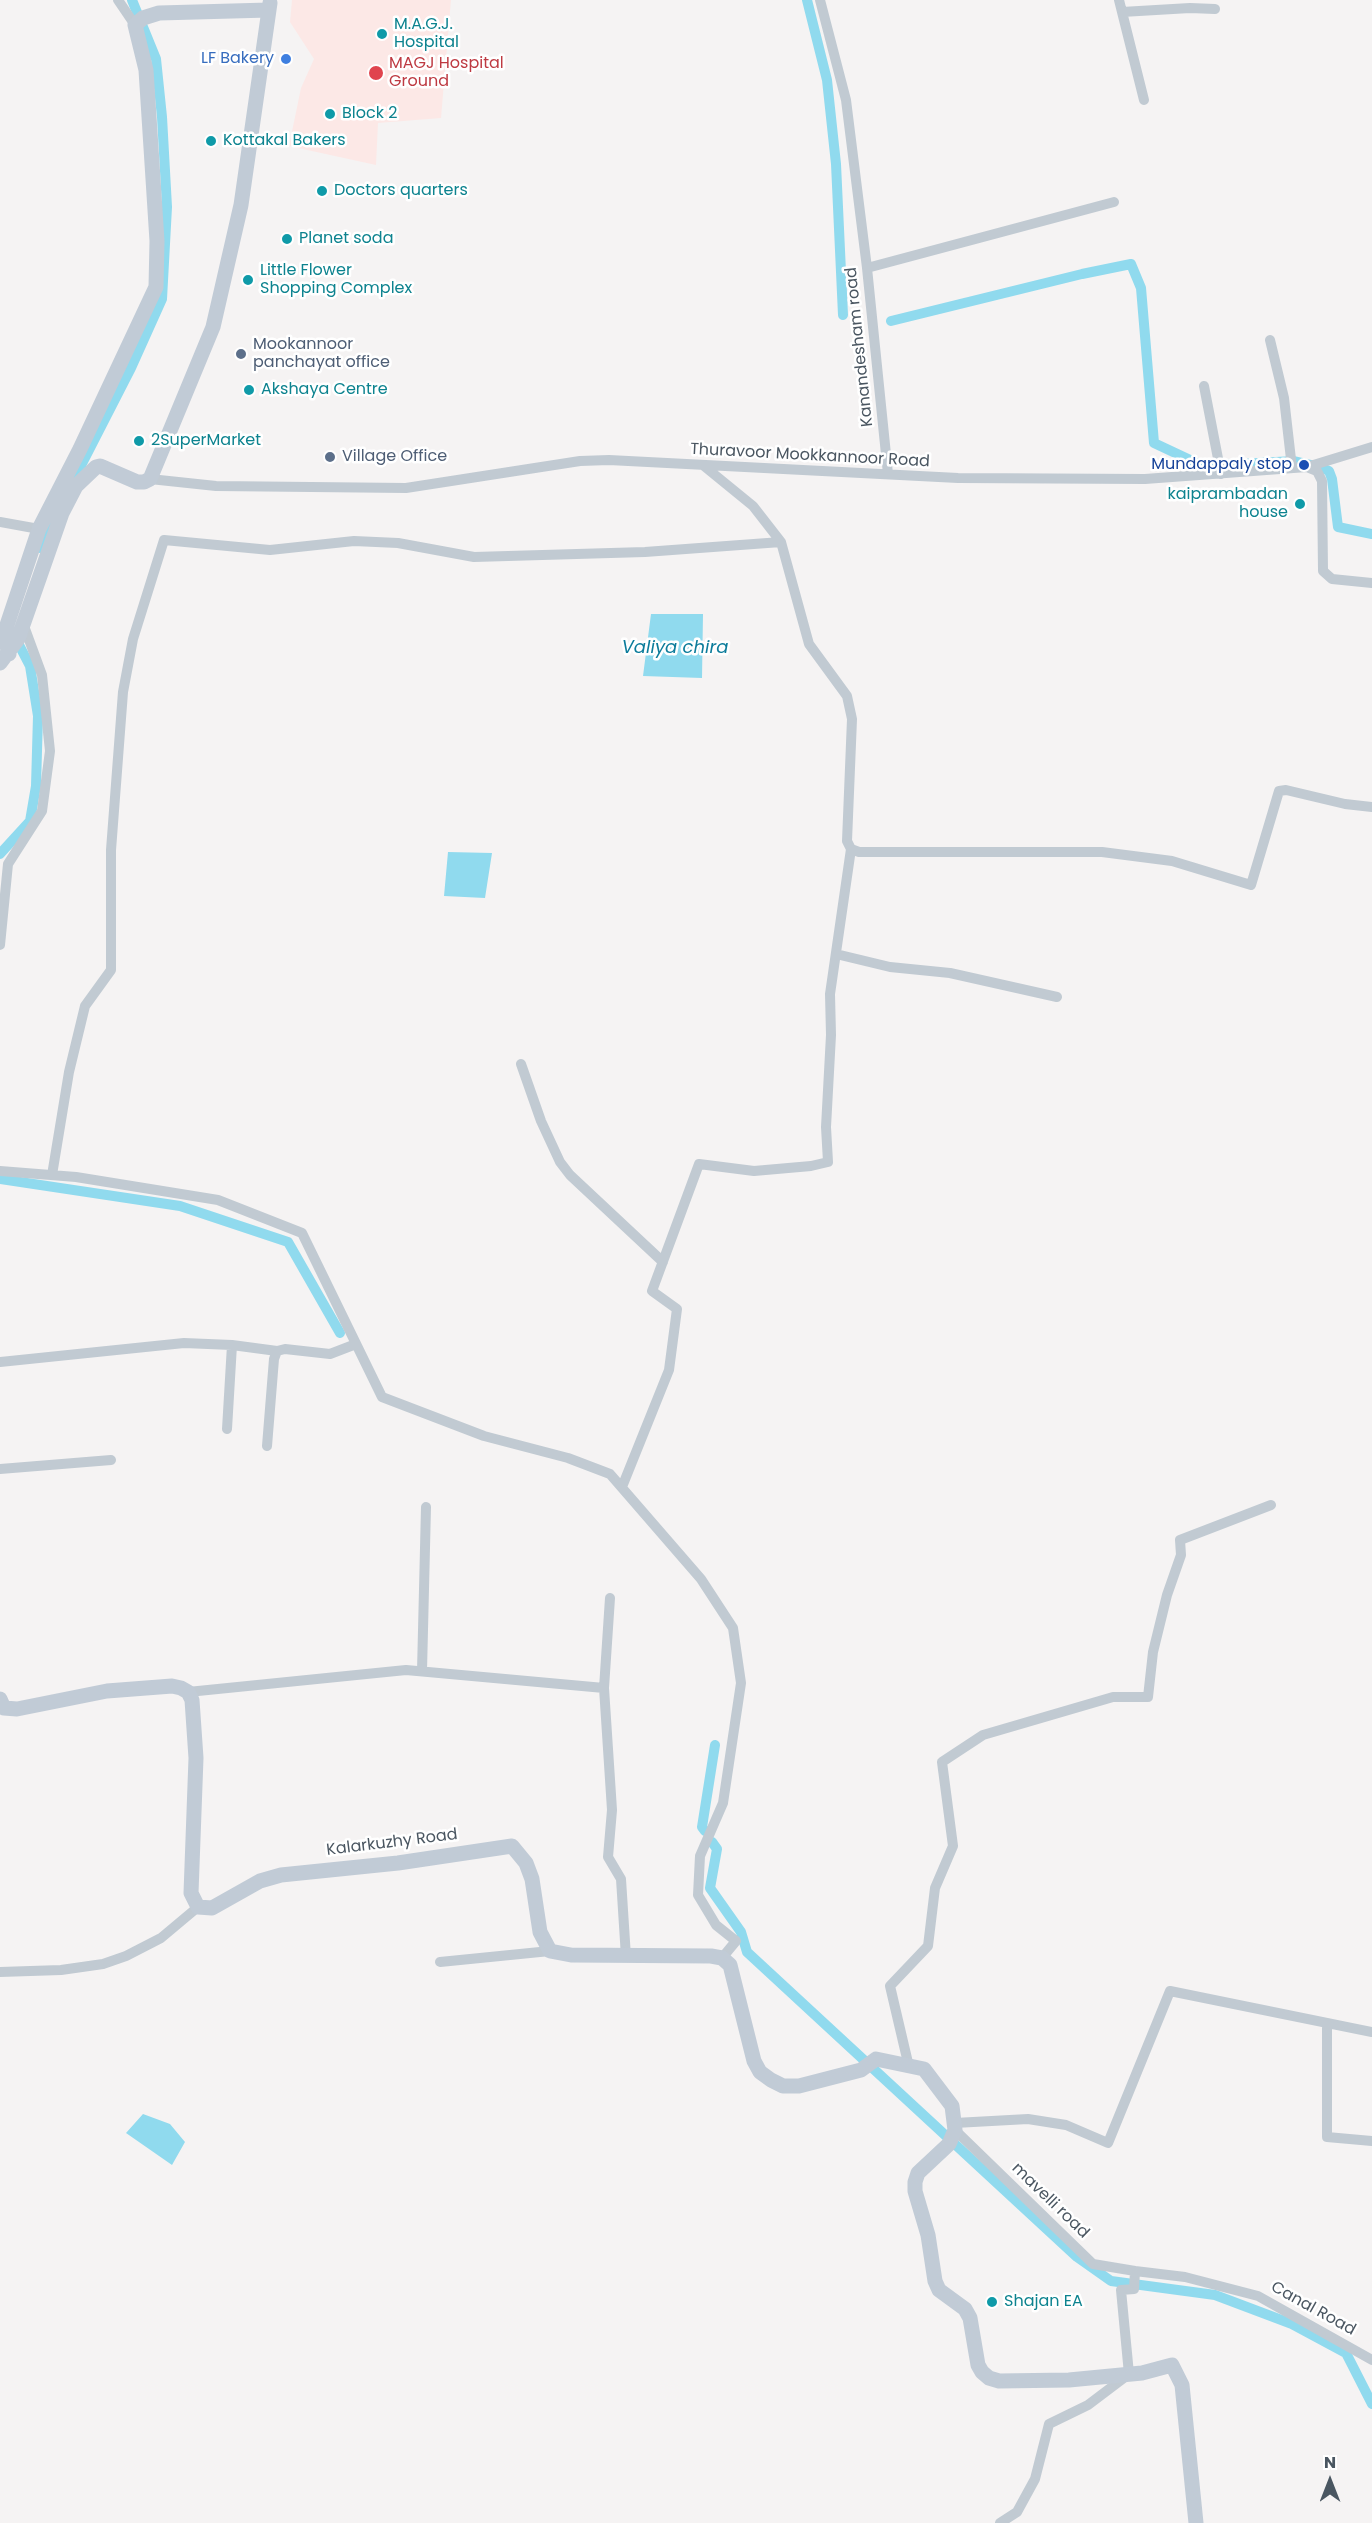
<!DOCTYPE html>
<style>
body{margin:0}
#map{position:relative;width:1372px;height:2523px;overflow:hidden;background:#f5f3f3;font-family:Poppins,sans-serif}
canvas{display:block}
.north{position:absolute;left:1300px;top:2451px;width:60px;height:60px;-webkit-text-stroke:4px #fff;paint-order:stroke;rotate:0deg;font-size:16px;font-weight:700;line-height:24px;text-align:center;color:#4a5661}
.north::after{content:'';display:block;margin:auto;width:21px;height:27px;background:#4a5661;clip-path:polygon(50% 0,100% 100%,50% 72%,0 100%)}
</style>
<div id="map">
<canvas width="1372" height="2523"></canvas>
<div class="north">N</div>
</div>
<script>
const ctx = document.querySelector('canvas').getContext('2d');
ctx.lineJoin = 'round';
function fillPath(path, color) { ctx.fillStyle = color; ctx.fill(path, 'evenodd'); }
const toPath = rows => new Path2D(rows.map(r => 'M' + r).join(''));
function stroke(path, color, width, dash) { ctx.strokeStyle = color; ctx.lineWidth = width; ctx.lineCap = dash ? 'butt' : 'round'; ctx.setLineDash(dash || []); ctx.stroke(path); }
function write(font, color, halo, rows, align = 'center') {
  ctx.font = font + ' Poppins,sans-serif'; ctx.lineWidth = 5; ctx.setLineDash([]); ctx.textBaseline = 'middle'; ctx.strokeStyle = halo; ctx.fillStyle = color; for (const [text, x, y, turn = 0] of rows) {
    ctx.save(); ctx.translate(x, y); ctx.rotate((+turn || 0) * Math.PI / 180); ctx.textAlign = isNaN(turn) ? turn : align; if (halo) ctx.strokeText(text, 0, 0); ctx.fillText(text, 0, 0); ctx.restore();
  }
}
const medical = toPath([
 [292,0,451,0,441,118,378,123,376,165,289,146,301,88,314,59,290,22]
]);
const water = toPath([
 [651,614,703,614,702,678,643,676],
 [448,852,492,853,485,898,444,896],
 [143,2114,170,2124,185,2142,172,2165,126,2133]
]);
const canal = toPath([
 [807,0,827,80,836,164,843,315],
 [891,321,1082,274,1131,264,1141,288,1154,443,1203,466,1294,461,1320,467,1329,471,1332,479,1338,527,1372,534],
 [69,489,131,368,162,299,167,207,162,117,156,59,132,0],
 [40,548,55,516],
 [0,854,30,821,36,786,38,716,30,666,17,641],
 [0,1179,180,1206,288,1242,340,1333],
 [705,1831,702,1827,715,1745],
 [712,1842,717,1849,710,1888,741,1932,747,1952,1077,2257,1111,2281,1215,2295,1292,2324,1346,2353,1372,2404]
]);
const street = toPath([
 [118,0,135,25],
 [820,0,846,100,867,268,888,474],
 [1119,0,1144,100],
 [1122,12,1190,8,1215,9],
 [867,268,1114,202],
 [1270,340,1284,398,1292,468],
 [1204,386,1221,474],
 [704,466,753,506,781,542,809,644,847,696,852,719,847,841,851,849,859,852,1102,852,1172,861,1251,885,1279,791,1286,790,1345,804,1372,807],
 [1307,467,1372,447],
 [150,479,216,486,406,488,580,461,609,460,958,478,1145,479,1307,467,1317,471,1322,481,1323,571,1332,579,1372,583],
 [0,522,39,529],
 [0,945,8,864,42,811,50,751,42,675,24,626],
 [836,954,890,967,950,973,1057,997],
 [521,1064,541,1121,560,1162,570,1175,663,1262],
 [0,1171,76,1177,218,1200,302,1233,382,1397,484,1436,568,1458,610,1474,701,1579,733,1628,741,1683,723,1803,700,1856,698,1895,716,1925,736,1941,722,1958],
 [52,1175,69,1072,85,1006,111,970,111,850,123,692,133,639,164,540,270,550,354,541,398,543,474,557,645,552,781,542],
 [0,1362,184,1343,232,1345,277,1351],
 [227,1429,232,1345],
 [267,1446,274,1359,277,1351,285,1349,330,1354,356,1344],
 [0,1469,111,1460],
 [622,1487,669,1370,677,1309,652,1291,699,1164,754,1171,811,1166,828,1162,826,1127,831,1035,830,994,851,849],
 [610,1598,604,1688,612,1810,608,1857,621,1879,626,1957],
 [422,1671,426,1507],
 [188,1692,406,1670,604,1688],
 [440,1962,550,1951],
 [0,1972,61,1970,103,1964,126,1956,161,1938,198,1907],
 [1327,2023,1327,2137,1372,2141],
 [909,2067,890,1986,928,1946,935,1888,953,1846,942,1762,983,1735,1113,1697,1148,1697,1153,1652,1167,1595,1181,1555,1180,1540,1271,1505],
 [955,2123,1028,2119,1066,2125,1108,2143,1170,1991,1372,2032],
 [955,2130,1093,2264,1135,2271],
 [1000,2523,1017,2512,1035,2479,1049,2424,1088,2405,1129,2374,1121,2290,1134,2289,1135,2271,1185,2277,1258,2296,1372,2360]
]);
const secondary = toPath([
 [9,654,4,634,39,529,80,449,156,287,157,241,146,70,135,25,143,18,159,13,269,10],
 [0,663,18,639,62,513,76,486,96,467,100,466,137,482,144,482,150,479,213,327,241,205,270,3],
 [0,1699,4,1708,17,1709,107,1691,172,1686,181,1688,188,1692,192,1700,196,1758,191,1893,198,1907,212,1908,260,1881,281,1875,398,1863,512,1846,526,1863,532,1879,540,1932,550,1951,571,1955,711,1956,722,1958,730,1965,754,2061,760,2072,771,2080,783,2086,799,2086,861,2070,876,2059,924,2069,952,2106,955,2130,949,2144,918,2173,915,2182,915,2191,928,2235,935,2281,939,2290,965,2309,970,2318,978,2365,982,2372,989,2378,999,2381,1069,2380,1142,2373,1172,2365,1182,2385,1196,2523]
]);
const markers = [
 [382,34,6,"#0f9aa8"],
 [286,59,6,"#3f7fe0"],
 [376,73,8,"#e0444e"],
 [330,114,6,"#0f9aa8"],
 [211,141,6,"#0f9aa8"],
 [322,191,6,"#0f9aa8"],
 [287,239,6,"#0f9aa8"],
 [248,280,6,"#0f9aa8"],
 [241,354,6,"#5c6f8a"],
 [249,390,6,"#0f9aa8"],
 [139,441,6,"#0f9aa8"],
 [330,457,6,"#5c6f8a"],
 [1304,465,6,"#1a4fb4"],
 [1300,504,6,"#0f9aa8"],
 [992,2302,6,"#0f9aa8"]
];
const cultureNames = [
 ["M.A.G.J.",394,25],
 ["Hospital",394,43],
 ["Block 2",342,114],
 ["Kottakal Bakers",223,141],
 ["Doctors quarters",334,191],
 ["Planet soda",299,239],
 ["Little Flower",260,271],
 ["Shopping Complex",260,289],
 ["Akshaya Centre",261,390],
 ["2SuperMarket",151,441],
 ["kaiprambadan",1288,495,"right"],
 ["house",1288,513,"right"],
 ["Shajan EA",1004,2302]
];
const shopNames = [
 ["LF Bakery",274,59]
];
const healthNames = [
 ["MAGJ Hospital",389,64],
 ["Ground",389,82]
];
const serviceNames = [
 ["Mookannoor",253,345],
 ["panchayat office",253,363],
 ["Village Office",342,457]
];
const streetNames = [
 ["Kanandesham road",860,347,-96],
 ["Thuravoor Mookkannoor Road",810,456,3],
 ["Kalarkuzhy Road",392,1843,-7],
 ["mavelli road",1050,2201,44],
 ["Canal Road",1313,2309,29]
];
const transitNames = [
 ["Mundappaly stop",1292,465]
];
const waterNames = [
 ["Valiya chira",675,648]
];
fillPath(medical, '#fce8e6');
fillPath(water, '#90daee');
stroke(canal, '#90daee', 10);
stroke(street, '#c1cad2', 10);
stroke(secondary, '#c1cbd6', 15);
for (const [x, y, r, color] of markers) { const dot = new Path2D(); dot.arc(x, y, r, 0, 2 * Math.PI); ctx.fillStyle = color; ctx.fill(dot); stroke(dot, '#fff', 2); }
write('16px', '#0d838f', '#fff', cultureNames, 'left');
write('16px', '#366cbe', '#fff', shopNames, 'right');
write('16px', '#be3a42', '#fff', healthNames, 'left');
write('16px', '#4e5e75', '#fff', serviceNames, 'left');
write('16px', '#4a5661', '#fff', streetNames);
write('16px', '#164399', '#fff', transitNames, 'right');
write('italic 18px', '#0c7c9b', '#fff', waterNames);
</script>
